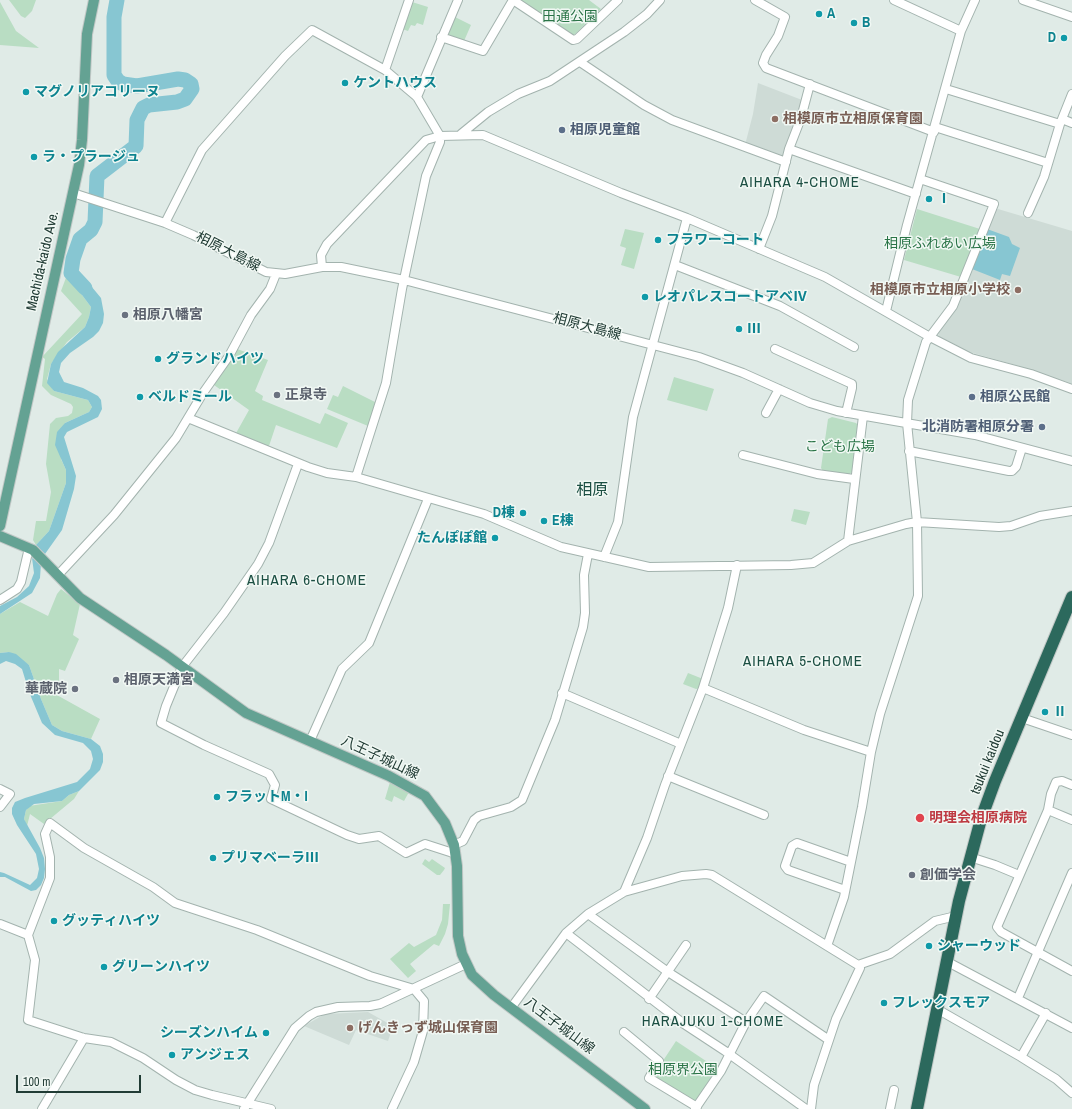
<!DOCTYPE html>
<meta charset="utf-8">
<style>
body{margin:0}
#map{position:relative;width:1072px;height:1109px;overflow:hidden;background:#e0ebe7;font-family:"Archivo Narrow",sans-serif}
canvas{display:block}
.scale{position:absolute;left:16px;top:1075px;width:125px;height:18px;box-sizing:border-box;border:2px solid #213c35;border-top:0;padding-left:5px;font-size:12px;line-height:14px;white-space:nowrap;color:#213c35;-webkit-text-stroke:3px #f1f8f4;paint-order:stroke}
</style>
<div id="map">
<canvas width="1072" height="1109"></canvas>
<div class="scale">100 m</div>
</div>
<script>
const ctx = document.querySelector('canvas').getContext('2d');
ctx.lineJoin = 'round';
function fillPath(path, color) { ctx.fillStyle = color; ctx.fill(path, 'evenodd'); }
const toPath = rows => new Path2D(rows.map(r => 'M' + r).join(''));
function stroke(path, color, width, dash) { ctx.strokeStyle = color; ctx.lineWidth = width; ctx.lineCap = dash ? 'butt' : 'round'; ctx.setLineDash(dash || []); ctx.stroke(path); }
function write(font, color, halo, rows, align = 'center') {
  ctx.font = font + ' "Archivo Narrow","Noto Sans JP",sans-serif'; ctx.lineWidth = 3; ctx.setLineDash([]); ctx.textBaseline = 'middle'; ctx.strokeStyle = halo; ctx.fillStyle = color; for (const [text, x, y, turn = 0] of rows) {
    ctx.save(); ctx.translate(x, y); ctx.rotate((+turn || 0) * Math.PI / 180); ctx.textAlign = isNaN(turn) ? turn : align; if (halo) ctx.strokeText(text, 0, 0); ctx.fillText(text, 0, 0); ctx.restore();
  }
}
const built = toPath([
 [758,83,802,100,784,158,745,145,753,114],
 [998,209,1072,231,1072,384,1019,366,966,351,939,337,938,333,958,304,995,210],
 [368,1012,393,1026,388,1041,356,1030,349,1045,304,1026,325,1014]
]);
const green = toPath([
 [9,0,36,0,32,11,25,18,21,16],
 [517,0,589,0,601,9,572,37],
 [0,2,16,31,39,48,0,45],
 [412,2,428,7,423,25,417,23,415,26,411,25,408,31,402,29],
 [455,17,471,25,464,41,449,36,448,33],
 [917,209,980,229,961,277,904,260],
 [625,229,644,233,634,269,621,265,626,248,620,246],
 [67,275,91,307,89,317,85,327,67,342,51,364,47,379,54,391,88,400,92,407,89,412,65,423,61,459,66,470,66,483,49,531,36,545,33,540,36,521,46,521,51,492,46,464,50,424,56,418,68,416,72,413,73,407,71,404,51,395,42,386,45,359,42,357,82,314,61,291],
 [237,349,268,360,255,391,263,396,262,400,320,424,325,413,348,423,337,448,276,425,268,449,235,435,249,410,214,385],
 [674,377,714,389,707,411,667,400],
 [343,386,375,402,376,406,368,426,327,409,333,395,338,397],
 [832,417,856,423,859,426,852,472,848,475,823,471,821,468,828,419],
 [794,509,810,512,806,525,791,521],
 [61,589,80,604,73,635,79,639,65,671,59,669,59,681,55,694,100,719,91,739,62,731,52,725,41,699,29,665,9,652,0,653,0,614,20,602,48,616,57,594],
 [688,673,703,679,700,688,696,689,683,684],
 [390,782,409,792,404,801,394,796,392,802,385,799],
 [79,791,74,799,44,824,30,814,27,826,24,819,26,810,29,806,62,801,69,795],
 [425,859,429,862,432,859,445,868,444,870,440,875,437,875,422,864],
 [443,904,450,904,448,924,445,934,439,946,434,944,410,964,416,971,408,978,390,959,409,943,414,947,436,935,442,920],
 [676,1041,718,1069,696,1103,653,1076]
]);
const water = toPath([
 [987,229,1009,237,1012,244,1020,248,1010,276,1002,274,1000,280,972,269],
 [77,269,101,298,104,314,103,323,99,331,93,337,70,353,61,363,59,372,64,382,83,388,98,396,101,400,102,409,98,417,67,432,64,437,76,476,74,489,62,530,45,554,36,545,49,531,66,483,66,470,55,445,57,432,65,423,89,412,92,407,88,400,54,391,47,383,51,364,58,352,85,327,89,317,91,307,67,275],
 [32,558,41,563,40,578,32,593,0,614,0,606,17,597,29,586,34,573],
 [9,652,16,654,29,665,41,699,52,725,62,731,91,739,100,746,103,754,103,762,100,770,79,791,69,795,62,801,34,804,26,810,24,819,40,848,44,858,45,869,44,878,41,885,36,890,31,891,5,877,0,877,0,872,4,873,30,885,37,878,39,869,36,854,17,825,12,814,12,808,15,802,25,798,77,782,90,769,93,759,91,751,83,743,55,735,42,723,29,692,22,669,15,664,6,661,0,664,0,653]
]);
const river = toPath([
 [85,288,71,273,73,259,80,239,91,230,95,222,97,176,136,146,137,120,143,108,149,105,177,102,185,99,192,89,191,84,185,80,178,79,137,86,123,84,118,81,114,75,114,17,117,0]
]);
const minor = toPath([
 [513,0,573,40,577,39,618,0],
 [755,0,785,17,778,36,766,55,763,63,766,68,934,132],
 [894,0,961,31],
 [1023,0,1072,17],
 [441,37,483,51,513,0],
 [580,62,644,105,672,120,786,162],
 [385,70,409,0],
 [946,89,1060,124],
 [417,97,458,0],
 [1062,119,1072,123],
 [935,127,1048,163],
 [461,134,488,112,518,94,550,81,624,32,647,14,660,0],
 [789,149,916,194],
 [73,193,165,223,193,235,266,272,285,274,322,267,341,267,404,280,699,357,743,373,810,403,837,411,975,435,1072,461],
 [1028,213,1044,177,1060,124,1072,94],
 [165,223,202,150,285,56,312,30,385,70,417,97,440,136,440,142,426,176,402,289,386,383,356,477],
 [759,249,772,216,789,149,801,118,810,84],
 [675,265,780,306,854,347],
 [322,267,321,255,327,244,426,140,440,136,483,135,621,193,687,218,825,277,930,337,971,358,1031,374,1072,389],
 [886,311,907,225,961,31,975,0],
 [775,349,852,384,852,388,846,413],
 [766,413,779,389],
 [188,418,308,467,327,473,356,477,484,514,561,547,649,567,791,565,813,563,848,541,906,524,917,522,999,527,1011,526,1040,516,1072,511],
 [909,451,1009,471,1012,471,1016,467,1022,448],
 [743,455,817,474,854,479],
 [298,464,269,543,258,564,224,613,182,667,166,706,161,723,204,745,269,774,275,785,271,799,347,835,359,839,379,836,406,853,425,844,456,854],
 [848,541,863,416],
 [604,557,618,522,633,417,687,218],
 [58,575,114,515,176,438,203,393,229,356,251,315,270,289,276,274],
 [0,600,17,589,21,582,29,548],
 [703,688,804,730,871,752],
 [562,693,681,744],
 [1022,718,1072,735],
 [310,741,342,669,369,643,428,499],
 [668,776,764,815],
 [0,789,10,794,0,807],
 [1048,810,1051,794,1056,782,1062,781,1072,785],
 [1072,820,1048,810,997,927,1001,932,1072,971],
 [454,845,463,841,474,820,479,816,511,807,522,800,555,720,583,627,585,613,584,575,588,554],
 [970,857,995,865,1019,875],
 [845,890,788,870,785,866,792,846,797,843,851,862],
 [624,892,647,838,665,785,703,688,728,608,737,565],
 [588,914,668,972,746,1022],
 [0,924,28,935],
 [566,933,684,1024,725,1051,806,1109],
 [827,946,844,897,862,807,871,752,880,714,918,596,917,522,907,423,908,400,926,342,953,306,994,204,920,179],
 [946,961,1072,1028],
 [858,965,890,954,935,921,956,916],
 [1018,998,1072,873],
 [649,999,686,945],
 [511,1008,566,933,588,914,624,892,682,876,706,874,712,875,858,965,860,968,836,1019,814,1085,811,1109],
 [937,1009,1021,1057,1056,1079,1072,1093],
 [624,1032,659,1061,649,1078,697,1107],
 [1021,1057,1046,1013],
 [42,1109,84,1038],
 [244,1109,295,1028,309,1016,316,1012,338,1007,370,1006,380,1004,466,964],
 [271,1109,212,1095,195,1090,176,1080,143,1058,111,1042,84,1038,28,1020,35,960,28,935,50,878,50,857,45,834,50,823,84,848,153,887,175,903,257,930,370,976,414,989,424,1001,423,1031,414,1062,392,1109],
 [695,1109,721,1071,746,1022,764,996,829,1040],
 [890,1109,894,1090]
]);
const major = toPath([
 [0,526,79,165,82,140,87,34,94,0],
 [0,536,33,550,80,598,166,655,246,713,389,776,425,796,445,823,454,845,457,866,458,936,462,954,472,975,494,995,645,1109]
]);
const highway = toPath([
 [917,1109,959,901,981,819,995,781,1072,597]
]);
const markers = [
 [819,14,4,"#0f9aa8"],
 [854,23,4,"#0f9aa8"],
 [1064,38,4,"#0f9aa8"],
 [345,83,4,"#0f9aa8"],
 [26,92,4,"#0f9aa8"],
 [775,119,4,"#8d6e63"],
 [562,130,4,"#5c6f8a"],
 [34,157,4,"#0f9aa8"],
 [929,199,4,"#0f9aa8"],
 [658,240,4,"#0f9aa8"],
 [1018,290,4,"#8d6e63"],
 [645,297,4,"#0f9aa8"],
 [125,315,4,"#6b7280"],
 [739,329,4,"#0f9aa8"],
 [158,359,4,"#0f9aa8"],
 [277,395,4,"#6b7280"],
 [140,397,4,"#0f9aa8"],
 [972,397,4,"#5c6f8a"],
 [1042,427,4,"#5c6f8a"],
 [523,513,4,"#0f9aa8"],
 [544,521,4,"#0f9aa8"],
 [495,538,4,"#0f9aa8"],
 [116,680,4,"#6b7280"],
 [75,689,4,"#6b7280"],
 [1045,712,4,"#0f9aa8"],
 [217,797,4,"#0f9aa8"],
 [920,818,5,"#e0444e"],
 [213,858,4,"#0f9aa8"],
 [912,875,4,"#6b7280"],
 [54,921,4,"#0f9aa8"],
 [929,946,4,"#0f9aa8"],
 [104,967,4,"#0f9aa8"],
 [884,1003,4,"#0f9aa8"],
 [350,1028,4,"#8d6e63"],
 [266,1033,4,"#0f9aa8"],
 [172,1055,4,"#0f9aa8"]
];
const cultureNames = [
 ["A",827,14],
 ["B",862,23],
 ["D",1056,38,"right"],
 ["ケントハウス",353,83],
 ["マグノリアコリーヌ",34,92],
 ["ラ・プラージュ",42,157],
 ["Ⅰ",937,199],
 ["フラワーコート",666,240],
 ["レオパレスコートアベⅣ",653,297],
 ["Ⅲ",747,329],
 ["グランドハイツ",166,359],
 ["ベルドミール",148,397],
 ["D棟",515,513,"right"],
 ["E棟",552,521],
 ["たんぽぽ館",487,538,"right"],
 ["Ⅱ",1053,712],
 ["フラットM・I",225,797],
 ["プリマベーラⅢ",221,858],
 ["グッティハイツ",62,921],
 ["シャーウッド",937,946],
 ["グリーンハイツ",112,967],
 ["フレックスモア",892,1003],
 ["シーズンハイム",258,1033,"right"],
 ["アンジェス",180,1055]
];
const parkNames = [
 ["田通公園",570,17],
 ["相原ふれあい広場",940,244],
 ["こども広場",840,447],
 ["相原界公園",683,1070]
];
const educationNames = [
 ["相模原市立相原保育園",783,119],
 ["相模原市立相原小学校",1010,290,"right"],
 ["げんきっず城山保育園",358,1028]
];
const serviceNames = [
 ["相原児童館",570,130],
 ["相原公民館",980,397],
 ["北消防署相原分署",1034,427,"right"]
];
const streetNames = [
 ["相原大島線",228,252,27],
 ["Machida-kaido Ave.",43,261,-77],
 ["相原大島線",587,327,15],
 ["八王子城山線",380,758,25],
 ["tsukui kaidou",988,762,-68],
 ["八王子城山線",559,1026,37]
];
const worshipNames = [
 ["相原八幡宮",133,315],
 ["正泉寺",285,395],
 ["相原天満宮",124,680],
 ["華蔵院",67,689,"right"],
 ["創価学会",920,875]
];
const healthNames = [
 ["明理会相原病院",929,818]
];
const neighbourhoodNames = [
 ["AIHARA 4-CHOME",800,183],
 ["AIHARA 6-CHOME",307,581],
 ["AIHARA 5-CHOME",803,662],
 ["HARAJUKU 1-CHOME",713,1022]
];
const quarterNames = [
 ["相原",592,491]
];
fillPath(built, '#cedbd6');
fillPath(green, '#b9ddc3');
fillPath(water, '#87c6d2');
stroke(river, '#87c6d2', 15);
stroke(minor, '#a3b3ae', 10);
stroke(major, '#c1c8c6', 12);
stroke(highway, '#c1c8c6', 14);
stroke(minor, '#fff', 8);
stroke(major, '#64a293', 10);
stroke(highway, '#2c695d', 12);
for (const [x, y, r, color] of markers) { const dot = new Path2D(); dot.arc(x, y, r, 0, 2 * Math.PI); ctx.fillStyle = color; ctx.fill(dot); stroke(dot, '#f1f8f4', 1.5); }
write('bold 14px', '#0d838f', '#f1f8f4', cultureNames, 'left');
write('14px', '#2a7447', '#f1f8f4', parkNames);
write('bold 14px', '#785e54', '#f1f8f4', educationNames, 'left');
write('bold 14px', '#4e5e75', '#f1f8f4', serviceNames, 'left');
write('14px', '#213c35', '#f1f8f4', streetNames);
write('bold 14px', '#5b616d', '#f1f8f4', worshipNames, 'left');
write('bold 14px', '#be3a42', '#f1f8f4', healthNames, 'left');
ctx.letterSpacing = '1px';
write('15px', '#1c4f43', '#f1f8f4', neighbourhoodNames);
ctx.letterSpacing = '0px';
write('16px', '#1c4f43', '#f1f8f4', quarterNames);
</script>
